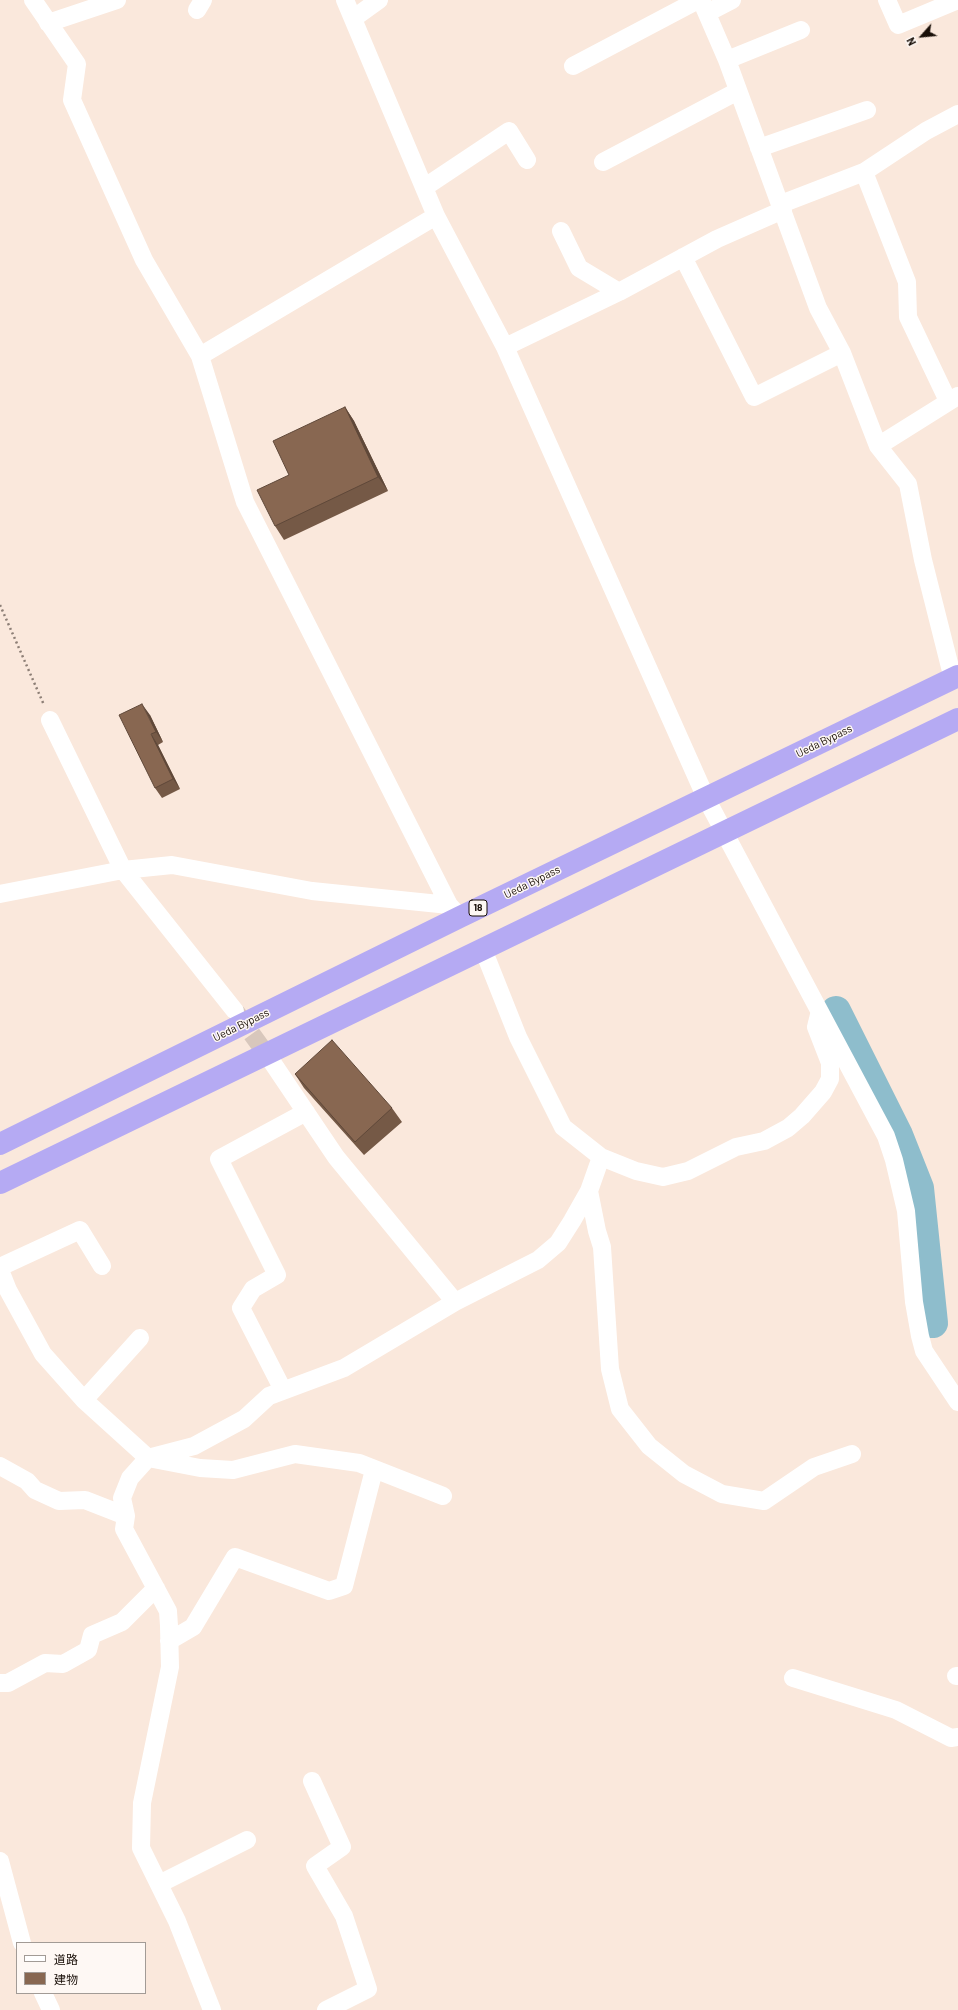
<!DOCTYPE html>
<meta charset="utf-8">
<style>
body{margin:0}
#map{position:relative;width:958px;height:2010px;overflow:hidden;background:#fae8dc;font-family:Barlow,"Noto Sans JP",sans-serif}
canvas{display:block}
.legend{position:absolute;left:16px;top:1942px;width:130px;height:52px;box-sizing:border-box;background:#fef8f4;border:1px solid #a29b96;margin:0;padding:5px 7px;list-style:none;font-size:12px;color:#190f08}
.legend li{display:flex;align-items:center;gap:8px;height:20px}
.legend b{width:20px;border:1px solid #a29b96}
.north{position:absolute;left:902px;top:16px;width:40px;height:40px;-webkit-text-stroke:3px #fef8f4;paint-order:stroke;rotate:243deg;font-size:11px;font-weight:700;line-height:16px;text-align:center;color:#190f08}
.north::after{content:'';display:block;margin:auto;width:14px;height:18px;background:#190f08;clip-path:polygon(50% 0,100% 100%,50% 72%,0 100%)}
</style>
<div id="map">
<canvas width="958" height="2010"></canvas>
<ul class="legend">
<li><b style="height:5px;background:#fff"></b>道路</li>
<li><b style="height:11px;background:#886751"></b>建物</li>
</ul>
<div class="north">N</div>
</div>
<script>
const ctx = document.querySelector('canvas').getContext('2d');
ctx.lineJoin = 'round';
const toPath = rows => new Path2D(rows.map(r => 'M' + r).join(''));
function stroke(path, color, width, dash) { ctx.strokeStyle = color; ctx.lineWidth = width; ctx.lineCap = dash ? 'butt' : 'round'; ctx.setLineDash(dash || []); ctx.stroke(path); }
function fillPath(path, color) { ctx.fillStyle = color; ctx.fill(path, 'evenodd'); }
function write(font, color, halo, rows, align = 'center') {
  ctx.font = font + ' Barlow,sans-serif'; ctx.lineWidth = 3; ctx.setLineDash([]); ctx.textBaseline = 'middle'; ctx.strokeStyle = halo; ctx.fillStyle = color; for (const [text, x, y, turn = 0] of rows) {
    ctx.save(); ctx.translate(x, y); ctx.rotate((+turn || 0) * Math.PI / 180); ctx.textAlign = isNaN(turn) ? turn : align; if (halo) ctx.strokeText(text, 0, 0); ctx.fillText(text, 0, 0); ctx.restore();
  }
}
const river = toPath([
 [836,1011,898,1135,919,1188,933,1323]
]);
const minorTunnel = toPath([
 [236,1012,272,1062]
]);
const path = toPath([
 [0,605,44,705]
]);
const minor = toPath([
 [33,0,77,64,72,100,144,260,200,356,245,502,449,905,460,917],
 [345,0,436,216,505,347,706,798,886,1136,894,1160,906,1211,914,1302,920,1336,924,1351,958,1402],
 [701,0,727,60,818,308,842,353,878,446,908,484,923,560,953,679],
 [887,0,898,25,958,0],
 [197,10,203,0],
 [707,13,732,0],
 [354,18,379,0],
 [48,23,117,0],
 [727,60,801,30],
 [573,66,698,0],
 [759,148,867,110],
 [603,162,738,91],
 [864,172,907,282,908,317,948,401],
 [425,187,509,131,527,160],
 [781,204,864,172,926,131,958,114],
 [561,231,579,268,619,292],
 [683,257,754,397,842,353],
 [505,347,619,292,717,239,783,210],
 [200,356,436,216],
 [878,446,958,396],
 [50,720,123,870,235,1011],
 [0,894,123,870,172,865,312,891,449,905],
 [483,949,518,1037,563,1127,601,1157,636,1171,663,1177,688,1171,736,1147,764,1141,788,1128,802,1116,823,1092,830,1079,830,1063,816,1027,819,1015],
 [272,1062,336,1157,455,1302],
 [589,1191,597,1231,602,1247,610,1369,620,1409,649,1446,684,1474,722,1494,764,1501,814,1467,852,1454],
 [0,1267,80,1230,102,1266],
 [0,1270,8,1290,43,1354,84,1400,148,1458,200,1468,233,1470,295,1454,359,1463,443,1496],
 [283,1390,241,1308,253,1289,277,1275,219,1159,306,1112],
 [84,1400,140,1338],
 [0,1466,27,1481,35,1490,59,1501,85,1500,126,1516],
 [169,1641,193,1627,235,1557,329,1591,344,1586,374,1470],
 [956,1676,958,1676],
 [793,1678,896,1710,951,1738,958,1737],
 [0,1683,8,1683,45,1663,63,1664,88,1650,92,1635,122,1622,156,1588],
 [312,1781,342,1847,315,1866,344,1916,368,1989,326,2010],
 [0,1861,22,1943],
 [159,1884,247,1840],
 [43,1993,51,2010],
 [212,2010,177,1921,141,1848,142,1803,170,1667,169,1626,168,1611,124,1529,126,1516,122,1498,130,1478,148,1458,194,1446,244,1419,269,1396,344,1368,455,1302,538,1260,558,1243,572,1221,589,1191,601,1157]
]);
const highway = toPath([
 [0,1144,460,917,958,676],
 [0,1183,958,719]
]);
const wall = toPath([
 [345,407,354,421,388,491,284,540,275,526,289,475],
 [150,715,163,742,158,745,180,789,162,798,155,788],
 [295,1074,392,1108,402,1122,364,1155,304,1088]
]);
const shadedWall = toPath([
 [345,407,354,421,388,491,378,477],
 [142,704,150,715,163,742,156,732],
 [151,734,158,745,180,789,173,779]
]);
const building = toPath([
 [345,407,378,477,275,526,257,490,289,475,273,441,345,407],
 [142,704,156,732,151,734,173,779,155,788,119,715,142,704],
 [332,1040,392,1108,355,1142,295,1074,332,1040]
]);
const shields = [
 [478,908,18]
];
const shieldNames = [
 ["18",478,908]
];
const streetNames = [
 ["Ueda Bypass",824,741,-26],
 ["Ueda Bypass",532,882,-26],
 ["Ueda Bypass",241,1025,-26]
];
stroke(river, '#8ebdcc', 30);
stroke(minorTunnel, '#d8c7bc', 18, [18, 9]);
stroke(path, '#8d7f76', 2.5, [2, 3]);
stroke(minor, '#fff', 18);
stroke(highway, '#b5aaf3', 22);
fillPath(wall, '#755946');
fillPath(shadedWall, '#5f4839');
fillPath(building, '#886751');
stroke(building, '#5f4839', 1);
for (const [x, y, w] of shields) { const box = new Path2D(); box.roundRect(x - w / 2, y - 8, w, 16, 3); ctx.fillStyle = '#fef8f4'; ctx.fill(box); stroke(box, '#190f08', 1); }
write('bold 10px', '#190f08', null, shieldNames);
write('11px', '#190f08', '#fef8f4', streetNames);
</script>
